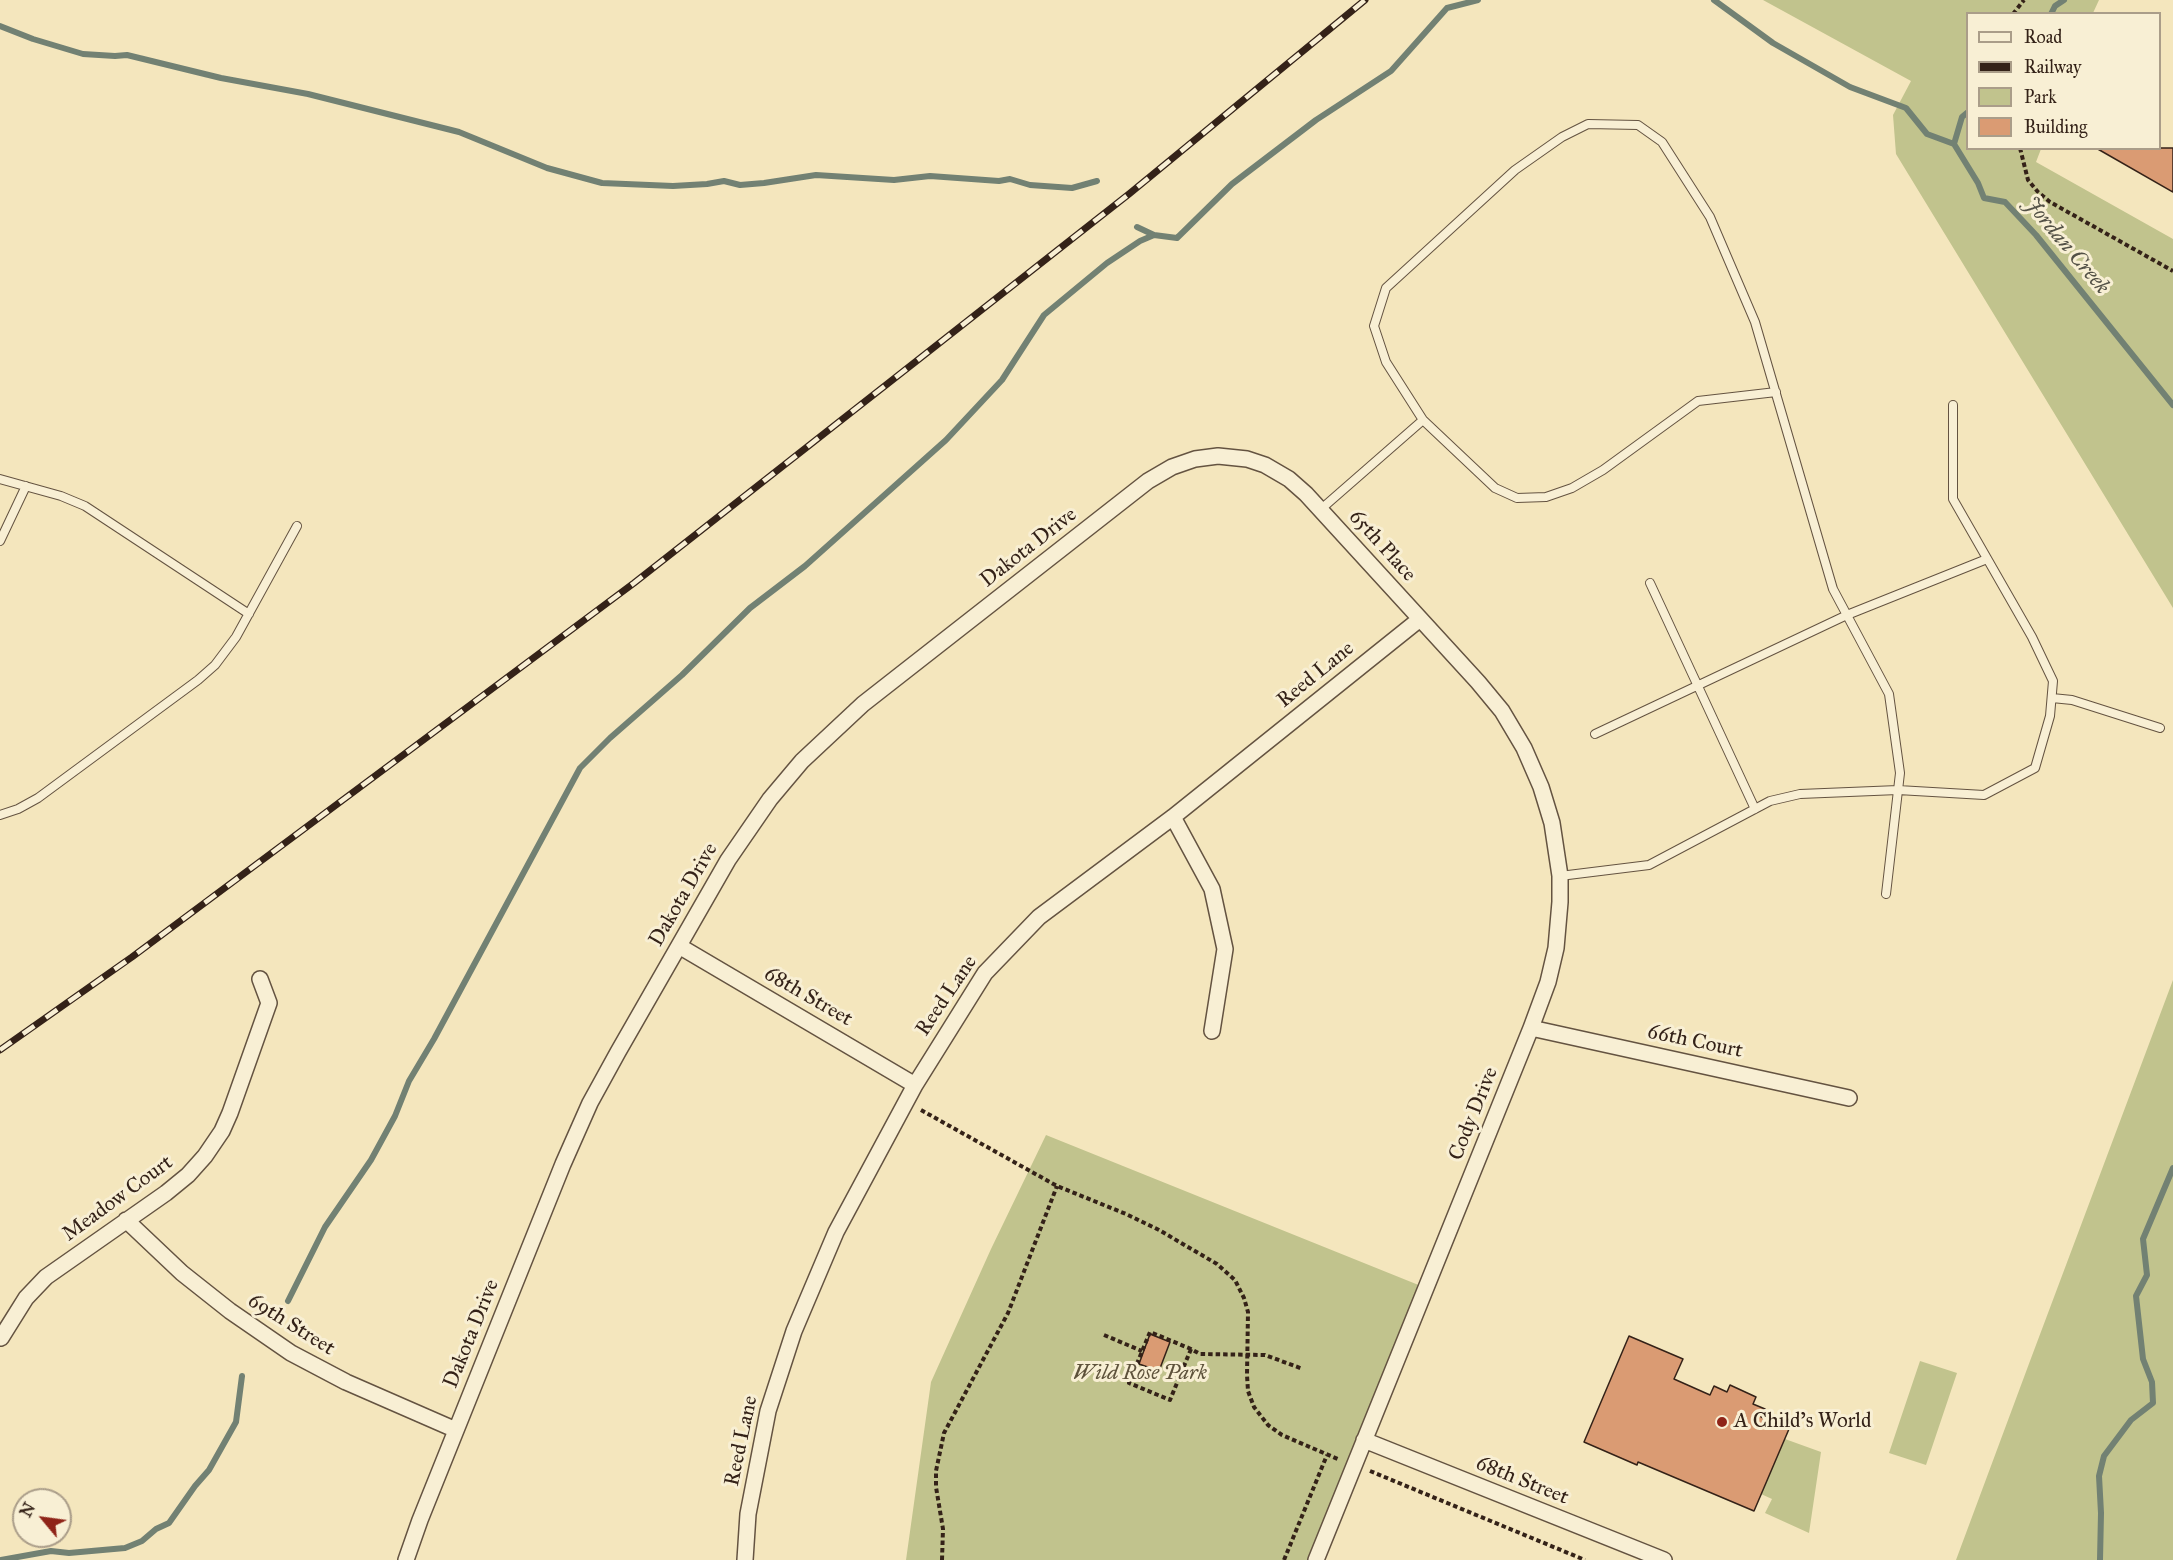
<!DOCTYPE html>
<style>
body{margin:0}
#map{position:relative;width:2173px;height:1560px;overflow:hidden;background:#f4e6bd;font-family:"IM FELL Great Primer",serif}
canvas{display:block}
.legend{position:absolute;left:1966px;top:12px;width:195px;height:138px;box-sizing:border-box;background:#f8efd4;border:2px solid #aa9d89;margin:0;padding:8px 10px;list-style:none;font-size:18px;color:#342218}
.legend li{display:flex;align-items:center;gap:12px;height:30px}
.legend b{width:30px;border:2px solid #aa9d89}
.north{position:absolute;left:12px;top:1488px;width:60px;height:60px;box-sizing:border-box;background:#f8efd4;border:2px solid #aa9d89;border-radius:50%;rotate:299deg;font-size:16px;font-weight:700;line-height:24px;text-align:center;color:#342218}
.north::after{content:'';display:block;margin:auto;width:21px;height:27px;background:#8f2418;clip-path:polygon(50% 0,100% 100%,50% 72%,0 100%)}
</style>
<div id="map">
<canvas width="2173" height="1560"></canvas>
<ul class="legend">
<li><b style="height:8px;background:#f8efd4"></b>Road</li>
<li><b style="height:8px;background:#342218"></b>Railway</li>
<li><b style="height:16px;background:#c1c38d"></b>Park</li>
<li><b style="height:16px;background:#da9b73"></b>Building</li>
</ul>
<div class="north">N</div>
</div>
<script>
const ctx = document.querySelector('canvas').getContext('2d');
ctx.lineJoin = 'round';
function fillPath(path, color) { ctx.fillStyle = color; ctx.fill(path, 'evenodd'); }
const toPath = rows => new Path2D(rows.map(r => 'M' + r).join(''));
function stroke(path, color, width, dash) { ctx.strokeStyle = color; ctx.lineWidth = width; ctx.lineCap = dash ? 'butt' : 'round'; ctx.setLineDash(dash || []); ctx.stroke(path); }
function write(font, color, halo, rows, align = 'center') {
  ctx.font = font + ' "IM FELL Great Primer",serif'; ctx.lineWidth = 6; ctx.setLineDash([]); ctx.textBaseline = 'middle'; ctx.strokeStyle = halo; ctx.fillStyle = color; for (const [text, x, y, turn = 0] of rows) {
    ctx.save(); ctx.translate(x, y); ctx.rotate((+turn || 0) * Math.PI / 180); ctx.textAlign = isNaN(turn) ? turn : align; if (halo) ctx.strokeText(text, 0, 0); ctx.fillText(text, 0, 0); ctx.restore();
  }
}
const green = toPath([
 [1763,0,2099,0,2093,13,1968,14,1968,148,2041,149,2036,162,2173,239,2173,608,1896,154,1893,115,1911,81],
 [2173,980,2173,1560,1956,1560,2030,1361],
 [1046,1135,1426,1288,1316,1560,906,1560,931,1382,991,1249],
 [1920,1361,1957,1373,1926,1465,1889,1453],
 [1785,1439,1821,1452,1809,1533,1765,1513,1772,1499,1761,1494]
]);
const stream = toPath([
 [1714,0,1773,43,1850,87,1906,108,1927,134,1954,144],
 [2051,14,2055,6,2064,0],
 [0,26,33,39,83,54,115,56,127,55,221,78,308,94,459,132,547,168,602,183,673,186,707,184,724,181,740,185,764,183,816,175,894,180,930,176,999,181,1010,179,1030,185,1072,188,1097,181],
 [1968,112,1962,117,1954,144,1978,183,1984,198,2005,202,2036,235,2173,405],
 [1137,227,1154,235,1177,238,1232,184,1316,120,1391,71,1447,8,1478,0],
 [288,1301,325,1227,371,1160,395,1116,409,1081,434,1039,580,768,610,738,682,675,750,608,805,566,946,440,1002,380,1044,315,1107,263,1140,241,1154,235],
 [1,1560,51,1551,69,1553,125,1548,142,1541,156,1529,169,1523,195,1486,209,1470,236,1422,242,1376],
 [2100,1560,2101,1513,2099,1476,2104,1456,2131,1420,2153,1403,2152,1382,2143,1359,2136,1296,2147,1275,2143,1239,2173,1168]
]);
const building = toPath([
 [2096,148,2173,148,2173,192,2096,148],
 [1150,1334,1170,1342,1159,1371,1139,1364,1150,1334],
 [1629,1336,1683,1359,1674,1379,1710,1395,1714,1386,1727,1392,1730,1385,1756,1397,1753,1404,1765,1409,1761,1417,1789,1429,1754,1511,1638,1462,1637,1465,1584,1442,1629,1336]
]);
const path = toPath([
 [2013,14,2024,0],
 [2020,148,2028,180,2038,192,2050,202,2173,271],
 [921,1110,1057,1186,1126,1214,1159,1230,1217,1264,1235,1280,1244,1298,1248,1312,1247,1375,1248,1391,1254,1407,1268,1425,1282,1435,1340,1460],
 [1104,1335,1142,1351],
 [1191,1349,1170,1400,1129,1383,1150,1332,1191,1349,1200,1354,1265,1355,1303,1369],
 [1370,1471,1585,1560],
 [942,1560,943,1529,936,1487,936,1471,944,1433,1008,1313,1057,1186],
 [1284,1560,1327,1455]
]);
const service = toPath([
 [1423,420,1495,488,1517,498,1546,497,1572,488,1603,470,1698,401,1776,392],
 [0,479,61,496,85,506,249,614],
 [1320,510,1423,420,1386,362,1374,326,1386,288,1515,170,1562,137,1588,124,1638,125,1662,142,1710,217,1755,322,1833,589,1889,694,1900,773,1886,894],
 [0,541,26,486],
 [1650,583,1755,809],
 [2052,698,2072,700,2160,728],
 [1595,734,1847,615,1987,559],
 [0,815,18,809,38,798,198,680,215,665,236,637,297,526],
 [1560,876,1649,865,1770,801,1800,794,1898,790,1984,795,2035,768,2050,716,2053,681,2032,637,1953,499,1953,405]
]);
const minor = toPath([
 [1173,817,1212,889,1225,949,1212,1031],
 [679,946,915,1085],
 [1531,1028,1849,1098],
 [126,1220,182,1273,230,1311,291,1353,346,1382,456,1430],
 [1,1338,26,1298,46,1277,166,1193,188,1175,205,1156,222,1131,230,1113,269,1003,260,979],
 [1364,1440,1664,1560],
 [406,1560,420,1520,563,1164,590,1103,618,1052,728,860,770,799,802,761,863,704,1148,481,1172,467,1195,459,1218,456,1247,459,1265,465,1289,479,1306,494,1478,682,1502,711,1524,748,1541,787,1552,823,1560,876,1560,902,1556,948,1548,982,1531,1028,1316,1560],
 [745,1560,748,1514,768,1411,794,1331,836,1232,915,1085,985,973,1039,917,1173,817,1420,619]
]);
const rail = toPath([
 [0,1050,132,957,634,583,1129,194,1365,0]
]);
const markers = [
 [1722,1422,6,"#8f2418"]
];
const streetNames = [
 ["65th Place",1382,546,48],
 ["Dakota Drive",1029,548,-38],
 ["Reed Lane",1316,675,-39],
 ["Dakota Drive",684,895,-60],
 ["Reed Lane",947,996,-56],
 ["68th Street",808,997,30],
 ["66th Court",1695,1042,12],
 ["Cody Drive",1474,1114,-68],
 ["Meadow Court",118,1199,-36],
 ["69th Street",291,1325,32],
 ["Dakota Drive",472,1334,-68],
 ["Reed Lane",742,1441,-78],
 ["68th Street",1522,1481,22]
];
const parkNames = [
 ["Wild Rose Park",1140,1374]
];
const poiNames = [
 ["A Child's World",1734,1422]
];
const waterNames = [
 ["Jordan Creek",2066,246,50]
];
fillPath(green, '#c1c38d');
stroke(stream, '#728173', 6);
fillPath(building, '#da9b73');
stroke(building, '#342218', 1.5);
stroke(service, '#645341', 10);
stroke(minor, '#645341', 18);
stroke(path, '#342218', 4, [4.5, 3]);
stroke(service, '#f8efd4', 8);
stroke(minor, '#f8efd4', 15);
stroke(rail, '#342218', 7);
stroke(rail, '#f8efd4', 4.5, [14]);
for (const [x, y, r, color] of markers) { const dot = new Path2D(); dot.arc(x, y, r, 0, 2 * Math.PI); ctx.fillStyle = color; ctx.fill(dot); stroke(dot, '#f8efd4', 2); }
write('21px', '#342218', '#f8efd4', streetNames);
write('italic 21px', '#5e523b', '#f8efd4', parkNames);
write('21px', '#342218', '#f8efd4', poiNames, 'left');
write('italic 22px', '#535146', '#f8efd4', waterNames);
</script>
